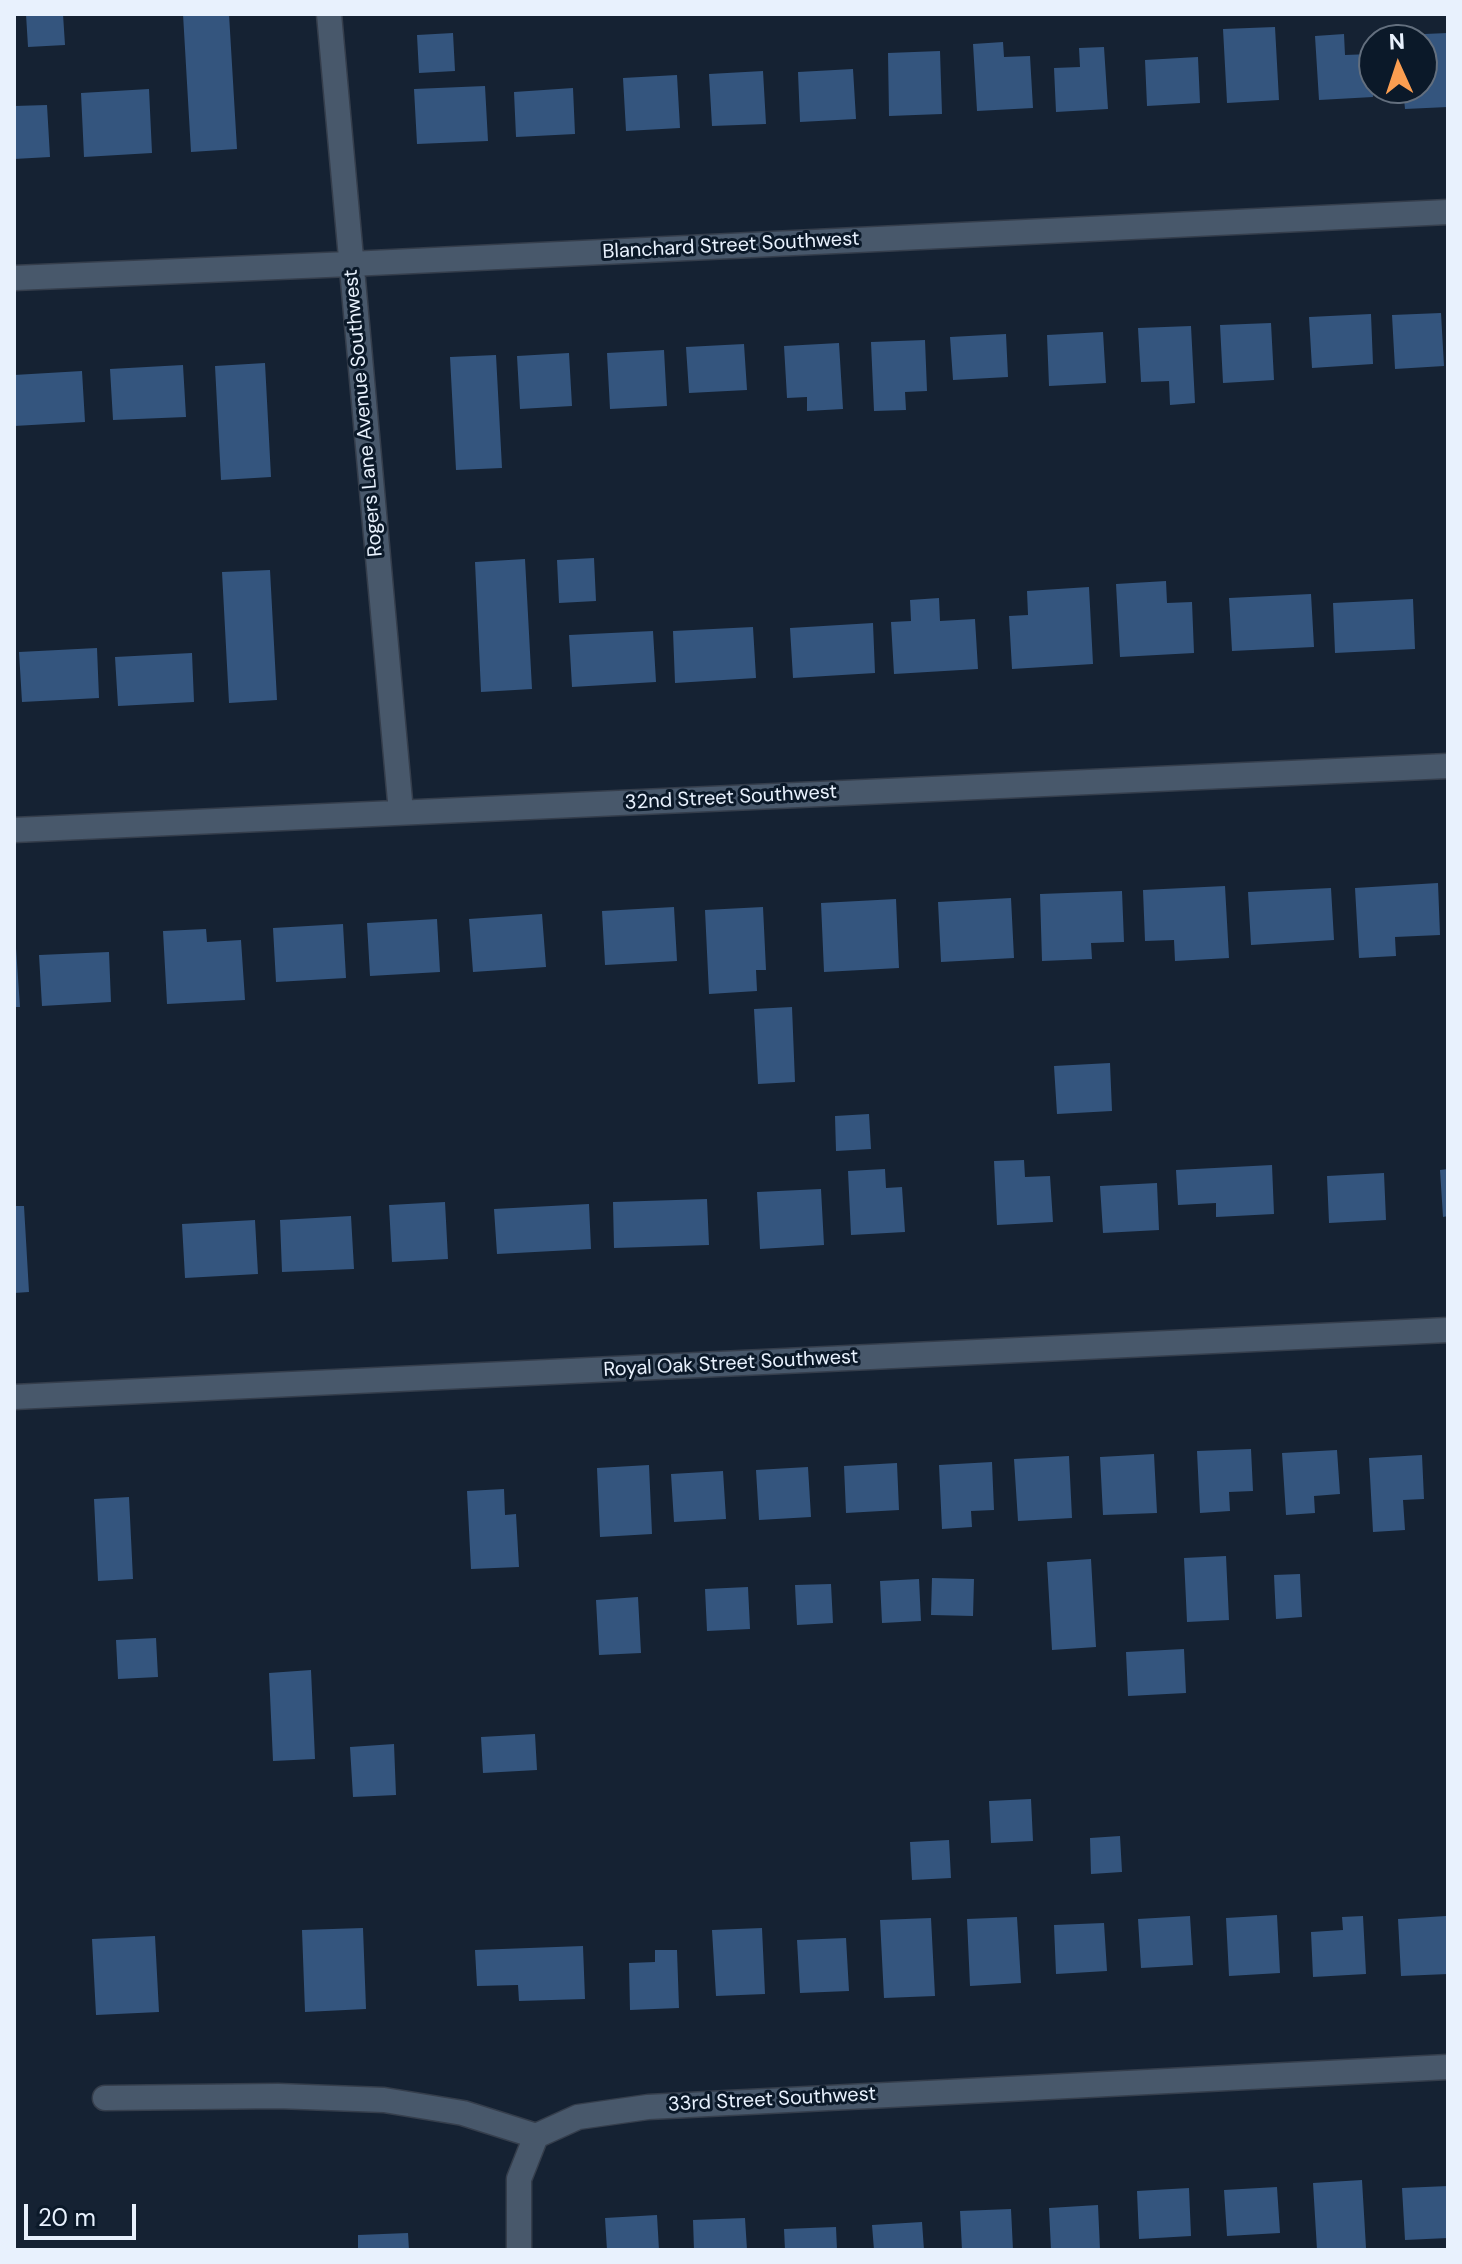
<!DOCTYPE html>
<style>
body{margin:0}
#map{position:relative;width:1462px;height:2264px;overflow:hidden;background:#152233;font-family:"DM Sans",sans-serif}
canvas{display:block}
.frame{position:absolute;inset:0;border:16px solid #e8f1fd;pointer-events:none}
.north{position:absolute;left:1358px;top:24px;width:80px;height:80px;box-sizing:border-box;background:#0b1929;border:2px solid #636f7e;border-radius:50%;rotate:357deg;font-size:22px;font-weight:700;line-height:32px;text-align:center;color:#e8f1fd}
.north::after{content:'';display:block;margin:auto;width:28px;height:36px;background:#fb9e51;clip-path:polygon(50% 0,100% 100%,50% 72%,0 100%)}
.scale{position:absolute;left:24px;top:2204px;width:112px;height:36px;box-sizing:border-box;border:4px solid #e8f1fd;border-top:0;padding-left:10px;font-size:24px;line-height:28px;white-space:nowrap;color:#e8f1fd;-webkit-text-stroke:6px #0b1929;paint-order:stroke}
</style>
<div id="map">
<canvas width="1462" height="2264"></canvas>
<div class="frame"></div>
<div class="north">N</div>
<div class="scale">20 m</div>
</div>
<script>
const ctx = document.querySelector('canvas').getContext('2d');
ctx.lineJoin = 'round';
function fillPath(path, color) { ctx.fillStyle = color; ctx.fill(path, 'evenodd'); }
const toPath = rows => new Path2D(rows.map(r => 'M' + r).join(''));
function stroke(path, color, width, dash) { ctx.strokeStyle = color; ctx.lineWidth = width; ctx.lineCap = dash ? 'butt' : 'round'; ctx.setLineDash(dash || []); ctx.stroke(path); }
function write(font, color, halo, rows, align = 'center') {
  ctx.font = font + ' "DM Sans",sans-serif'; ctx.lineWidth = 6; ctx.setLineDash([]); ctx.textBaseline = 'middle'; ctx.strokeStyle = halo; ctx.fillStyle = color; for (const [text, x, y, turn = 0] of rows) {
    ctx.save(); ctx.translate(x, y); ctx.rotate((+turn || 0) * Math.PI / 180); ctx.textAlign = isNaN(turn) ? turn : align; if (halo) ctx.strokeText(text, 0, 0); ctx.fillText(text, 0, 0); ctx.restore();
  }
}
const building = toPath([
 [26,14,63,14,65,45,28,47],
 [183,14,229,14,237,149,191,152],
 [1275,27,1279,100,1227,103,1223,29],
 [453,33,455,71,419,73,417,35],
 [1448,33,1448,107,1405,109,1403,88,1422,88,1422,40,1401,40,1401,35],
 [1344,34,1345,55,1371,54,1373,97,1319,100,1315,36],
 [1003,42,1004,57,1030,56,1033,108,977,111,973,44],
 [1104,47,1108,109,1056,112,1054,68,1080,67,1079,48],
 [940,51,942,114,889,116,888,53],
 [1198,57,1200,103,1147,106,1145,60],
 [853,69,856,119,800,122,798,72],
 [763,71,766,124,712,126,709,74],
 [677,75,680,128,626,131,623,78],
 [485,86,488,141,417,144,414,89],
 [573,88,575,134,516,137,514,92],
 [149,89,152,153,84,157,81,93],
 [47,105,50,157,14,159,14,106],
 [1441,313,1444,366,1395,369,1392,315],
 [1371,314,1373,364,1312,368,1309,317],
 [1271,323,1274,380,1223,383,1220,325],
 [1191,326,1195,403,1170,405,1169,381,1141,382,1138,328],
 [1103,332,1106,383,1049,386,1047,335],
 [1006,334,1008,377,953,380,950,337],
 [925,340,927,391,905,392,906,410,874,411,871,342],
 [839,343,843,409,807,411,807,397,787,398,784,346],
 [744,344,747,390,689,393,686,347],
 [664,350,667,406,610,409,607,353],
 [569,353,572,406,520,409,517,356],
 [496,355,502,468,456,470,450,357],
 [265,363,271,477,221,480,215,366],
 [183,365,186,417,113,420,110,369],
 [82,371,85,422,14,426,14,375],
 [594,558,596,601,559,603,557,560],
 [525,559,532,689,481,692,475,562],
 [270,570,277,700,229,703,222,572],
 [1166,581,1167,603,1192,602,1194,653,1120,657,1116,584],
 [1089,587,1093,664,1012,669,1009,616,1028,615,1027,591],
 [1311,594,1314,647,1232,651,1229,598],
 [939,598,940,621,975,619,978,669,894,674,891,622,911,621,910,600],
 [1413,599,1415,649,1335,653,1333,603],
 [873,623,875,673,793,678,790,628],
 [753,627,756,678,675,683,673,631],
 [653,631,656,682,572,687,569,635],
 [97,648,99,698,22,702,19,652],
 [192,653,194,702,118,706,115,657],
 [1438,883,1440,935,1395,937,1396,956,1359,958,1355,888],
 [1225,886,1229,958,1175,961,1174,940,1145,941,1143,890],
 [1331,888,1334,940,1251,945,1248,892],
 [1122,891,1124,942,1091,943,1092,959,1042,961,1040,894],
 [1011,898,1014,958,941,962,938,902],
 [896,899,899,968,824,972,821,903],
 [674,907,677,961,605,965,602,911],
 [763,907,766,970,756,970,757,991,709,994,705,910],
 [542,914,546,967,473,972,469,919],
 [437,919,440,972,370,976,367,923],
 [343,924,346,978,276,982,273,928],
 [206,929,207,942,241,940,245,1000,167,1004,163,931],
 [14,948,16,948,20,1007,14,1007],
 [109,952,111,1002,42,1006,39,955],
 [792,1007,795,1082,758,1084,754,1009],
 [1110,1063,1112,1111,1057,1114,1054,1066],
 [869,1114,871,1149,836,1151,835,1116],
 [1024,1160,1025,1177,1050,1176,1053,1222,997,1225,994,1161],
 [1272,1165,1274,1214,1216,1217,1216,1203,1178,1205,1176,1170],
 [885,1169,886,1188,902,1187,905,1232,851,1235,848,1171],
 [1448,1169,1448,1216,1443,1217,1440,1170],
 [1384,1173,1386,1220,1329,1223,1327,1176],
 [1157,1183,1159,1230,1103,1233,1100,1186],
 [821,1189,824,1245,760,1249,757,1192],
 [707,1199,709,1245,614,1248,613,1202],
 [445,1202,448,1259,392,1262,389,1205],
 [589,1204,591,1249,497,1254,494,1209],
 [14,1206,24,1206,29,1292,14,1293],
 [351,1216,354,1269,282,1272,280,1220],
 [255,1220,258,1274,185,1278,182,1224],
 [1251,1449,1253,1491,1229,1492,1230,1511,1200,1513,1197,1451],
 [1337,1450,1340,1494,1314,1496,1315,1513,1286,1515,1282,1453],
 [1154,1454,1157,1513,1103,1515,1100,1457],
 [1422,1455,1424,1499,1403,1500,1405,1530,1373,1532,1369,1458],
 [1069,1456,1072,1518,1018,1521,1014,1459],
 [992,1462,994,1510,971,1511,972,1527,942,1529,939,1465],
 [897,1463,899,1510,846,1513,844,1466],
 [649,1465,652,1534,600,1537,597,1468],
 [808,1467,811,1517,759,1520,756,1470],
 [723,1471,726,1519,674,1522,671,1474],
 [504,1489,505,1515,516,1514,519,1567,471,1569,467,1491],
 [129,1497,133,1579,98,1581,94,1499],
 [1226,1556,1229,1620,1187,1622,1184,1558],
 [1091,1559,1096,1647,1052,1650,1047,1562],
 [1300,1574,1302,1617,1276,1619,1274,1575],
 [932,1578,974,1579,973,1616,931,1615],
 [919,1579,921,1621,882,1623,880,1581],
 [831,1584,833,1623,797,1625,795,1585],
 [748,1587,750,1629,707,1631,705,1589],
 [638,1597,641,1653,599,1655,596,1600],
 [156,1638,158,1677,118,1679,116,1640],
 [1184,1649,1186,1693,1128,1696,1126,1652],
 [311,1670,315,1759,273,1761,269,1673],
 [535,1734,537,1770,483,1773,481,1737],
 [394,1744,396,1795,353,1797,350,1747],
 [1031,1799,1033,1841,991,1843,989,1801],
 [1120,1836,1122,1872,1091,1874,1090,1838],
 [949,1840,951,1878,912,1880,910,1842],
 [1277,1915,1280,1973,1229,1976,1226,1918],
 [1190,1916,1193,1965,1141,1968,1138,1919],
 [1363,1916,1366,1974,1313,1977,1311,1932,1343,1930,1342,1917],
 [1446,1916,1448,1974,1401,1976,1398,1919],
 [1017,1917,1021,1983,970,1986,967,1919],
 [931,1918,935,1996,884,1998,880,1920],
 [1104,1923,1107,1971,1056,1974,1054,1925],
 [363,1928,366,2009,305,2012,302,1930],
 [762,1928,765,1994,716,1996,712,1930],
 [155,1936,159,2012,96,2015,92,1939],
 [846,1938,849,1991,800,1993,797,1940],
 [583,1946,585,1999,519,2001,518,1985,477,1986,475,1950],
 [655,1950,677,1950,679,2008,630,2010,629,1963,655,1962],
 [1362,2180,1366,2248,1317,2250,1313,2183],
 [1448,2186,1448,2238,1405,2240,1402,2188],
 [1277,2187,1280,2233,1227,2236,1224,2190],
 [1189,2188,1191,2236,1139,2239,1137,2191],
 [1098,2205,1100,2250,1051,2250,1049,2208],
 [1011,2209,1013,2250,962,2250,960,2211],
 [657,2215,659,2250,607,2250,605,2218],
 [745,2218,747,2250,694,2250,693,2220],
 [922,2222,924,2250,874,2250,872,2225],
 [836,2227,837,2250,785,2250,784,2229],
 [408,2233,409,2250,358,2250,358,2235]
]);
const street = toPath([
 [329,14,401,812],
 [14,278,350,264,1448,212],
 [14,830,1448,766],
 [14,1397,1448,1330],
 [105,2098,278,2096,384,2100,463,2113,536,2136,578,2117,648,2107,1448,2067],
 [519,2250,519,2179,536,2136]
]);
const streetNames = [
 ["Blanchard Street Southwest",731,246,-3],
 ["Rogers Lane Avenue Southwest",364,413,-95],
 ["32nd Street Southwest",731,798,-3],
 ["Royal Oak Street Southwest",731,1364,-3],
 ["33rd Street Southwest",772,2100,-3]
];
fillPath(building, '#34557e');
stroke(street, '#353e4c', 27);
stroke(street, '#48586b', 24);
write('20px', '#e8f1fd', '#0b1929', streetNames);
</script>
